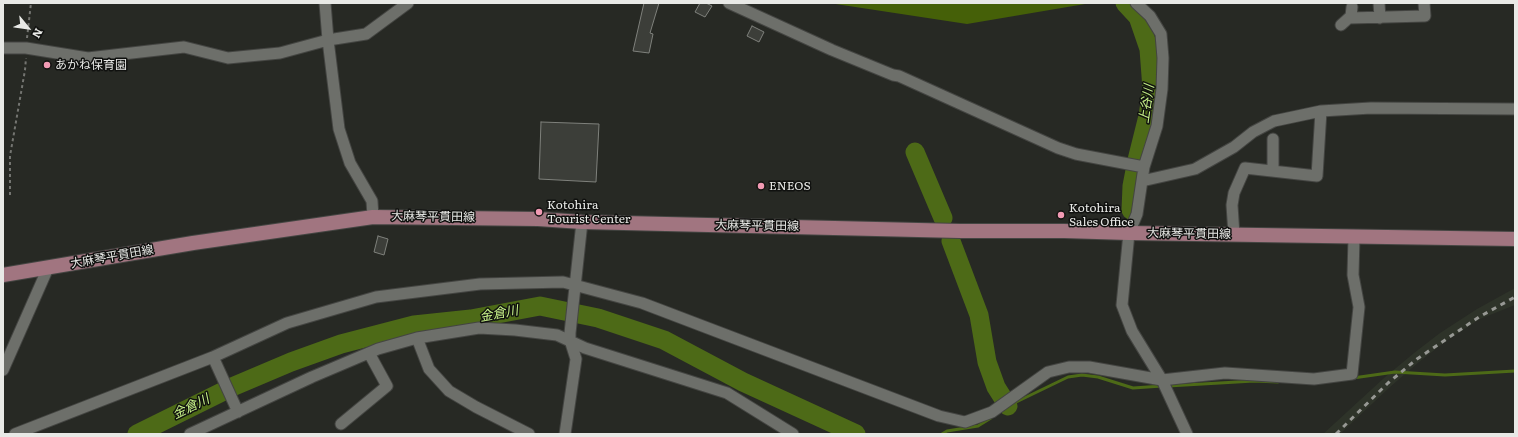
<!DOCTYPE html>
<meta charset="utf-8">
<style>
body{margin:0}
#map{position:relative;width:1518px;height:437px;overflow:hidden;background:#272924;font-family:Literata,serif}
canvas{display:block}
.frame{position:absolute;inset:0;border:4px solid #e8e9e6;pointer-events:none}
.north{position:absolute;left:8px;top:8px;width:40px;height:40px;-webkit-text-stroke:3px #10110f;paint-order:stroke;rotate:119deg;font-size:11px;font-weight:700;line-height:16px;text-align:center;color:#e8e9e6}
.north::after{content:'';display:block;margin:auto;width:14px;height:18px;background:#e8e9e6;clip-path:polygon(50% 0,100% 100%,50% 72%,0 100%)}
</style>
<div id="map">
<canvas width="1518" height="437"></canvas>
<div class="frame"></div>
<div class="north">N</div>
</div>
<script>
const ctx = document.querySelector('canvas').getContext('2d');
ctx.lineJoin = 'round';
function fillPath(path, color) { ctx.fillStyle = color; ctx.fill(path, 'evenodd'); }
const toPath = rows => new Path2D(rows.map(r => 'M' + r).join(''));
function stroke(path, color, width, dash) { ctx.strokeStyle = color; ctx.lineWidth = width; ctx.lineCap = dash ? 'butt' : 'round'; ctx.setLineDash(dash || []); ctx.stroke(path); }
function write(font, color, halo, rows, align = 'center') {
  ctx.font = font + ' Literata,"Noto Sans JP",serif'; ctx.lineWidth = 3; ctx.setLineDash([]); ctx.textBaseline = 'middle'; ctx.strokeStyle = halo; ctx.fillStyle = color; for (const [text, x, y, turn = 0] of rows) {
    ctx.save(); ctx.translate(x, y); ctx.rotate((+turn || 0) * Math.PI / 180); ctx.textAlign = isNaN(turn) ? turn : align; if (halo) ctx.strokeText(text, 0, 0); ctx.fillText(text, 0, 0); ctx.restore();
  }
}
const built = toPath([
 [1515,288,1515,305,1480,319,1446,341,1419,362,1390,387,1340,434,1323,434,1384,378,1414,353,1440,333,1477,309]
]);
const forest = toPath([
 [829,3,1091,3,967,24]
]);
const stream = toPath([
 [1353,378,1395,372,1445,375,1515,371],
 [1168,386,1254,381,1278,382],
 [1010,405,1068,377,1082,375,1098,377,1133,388,1162,386],
 [942,434,947,431,978,426,991,418]
]);
const river = toPath([
 [1125,3,1138,17,1149,49,1152,89,1148,116,1137,160,1132,186,1131,210],
 [915,152,943,218],
 [951,241,979,315,987,362,996,387,1008,406],
 [137,434,232,387,291,362,341,344,414,325,471,319,540,306,598,318,664,340,743,382,856,434]
]);
const building = toPath([
 [644,3,659,3,650,33,653,34,649,53,633,51,644,3],
 [700,3,706,3,712,6,705,17,695,12,700,3],
 [752,26,764,32,759,42,747,36,752,26],
 [541,122,599,124,596,182,539,179,541,122],
 [378,236,388,239,384,255,374,252,378,236]
]);
const path = toPath([
 [27,38,31,3],
 [10,195,10,156,25,70,26,58]
]);
const minor = toPath([
 [325,3,328,40,339,129,350,163,372,201,373,217],
 [729,3,832,50,893,75,899,76,1058,148,1076,154,1144,167],
 [1136,3,1150,16,1161,34,1163,58,1162,89,1157,126,1144,167,1137,214,1129,233,1122,305,1132,331,1162,380,1187,434],
 [1379,3,1380,18],
 [1349,18,1425,16,1424,3],
 [1341,25,1351,16,1352,7],
 [3,48,26,48,88,58,184,47,228,58,280,53,328,40,366,34,408,3],
 [1273,171,1273,139],
 [1142,181,1195,169,1234,147,1253,132,1274,121,1321,111,1371,108,1515,109],
 [1234,235,1232,205,1234,193,1245,168,1317,176,1321,111],
 [417,338,429,369,449,391,476,407,529,434],
 [213,357,238,412],
 [3,370,48,268],
 [341,424,387,386,369,353],
 [15,434,213,357,287,323,376,297,480,284,563,282,642,303,939,416,965,422,992,412,1048,372,1069,367,1089,367,1162,380,1225,373,1314,379,1352,374,1359,307,1353,275,1354,237],
 [190,434,312,377,378,349,417,338,479,328,515,330,557,335,585,348,727,393,793,434],
 [565,434,576,359,570,340,570,333,582,222]
]);
const major = toPath([
 [3,275,193,243,373,217,538,219,582,222,960,231,1064,231,1129,233,1515,239]
]);
const rail = toPath([
 [1336,434,1388,383,1417,359,1479,317,1515,297]
]);
const markers = [
 [47,65,4,"#f19ab3"],
 [761,186,4,"#f19ab3"],
 [539,212,4,"#f19ab3"],
 [1061,215,4,"#f19ab3"]
];
const poiNames = [
 ["あかね保育園",55,65],
 ["ENEOS",769,186],
 ["Kotohira",547,205],
 ["Tourist Center",547,219],
 ["Kotohira",1069,208],
 ["Sales Office",1069,222]
];
const streetNames = [
 ["大麻琴平貫田線",433,217,1],
 ["大麻琴平貫田線",757,226,1],
 ["大麻琴平貫田線",1189,234,1],
 ["大麻琴平貫田線",112,257,-10]
];
const waterNames = [
 ["上谷川",1147,104,-82],
 ["金倉川",499,314,-10],
 ["金倉川",191,407,-26]
];
fillPath(built, '#2e3329');
fillPath(forest, '#456008');
stroke(stream, '#4d6a17', 3);
stroke(river, '#4d6a17', 19);
fillPath(building, '#3c3e39');
stroke(building, '#7f817c', 1);
stroke(minor, '#444542', 13);
stroke(major, '#444542', 16);
stroke(path, '#747571', 2, [3, 3]);
stroke(minor, '#6d6f6a', 11);
stroke(major, '#a17580', 14);
stroke(rail, '#979894', 3, [5, 5]);
for (const [x, y, r, color] of markers) { const dot = new Path2D(); dot.arc(x, y, r, 0, 2 * Math.PI); ctx.fillStyle = color; ctx.fill(dot); stroke(dot, '#10110f', 1.5); }
write('12px', '#e8e9e6', '#10110f', poiNames, 'left');
write('12px', '#e8e9e6', '#10110f', streetNames);
write('italic 13px', '#caf58b', '#10110f', waterNames);
</script>
